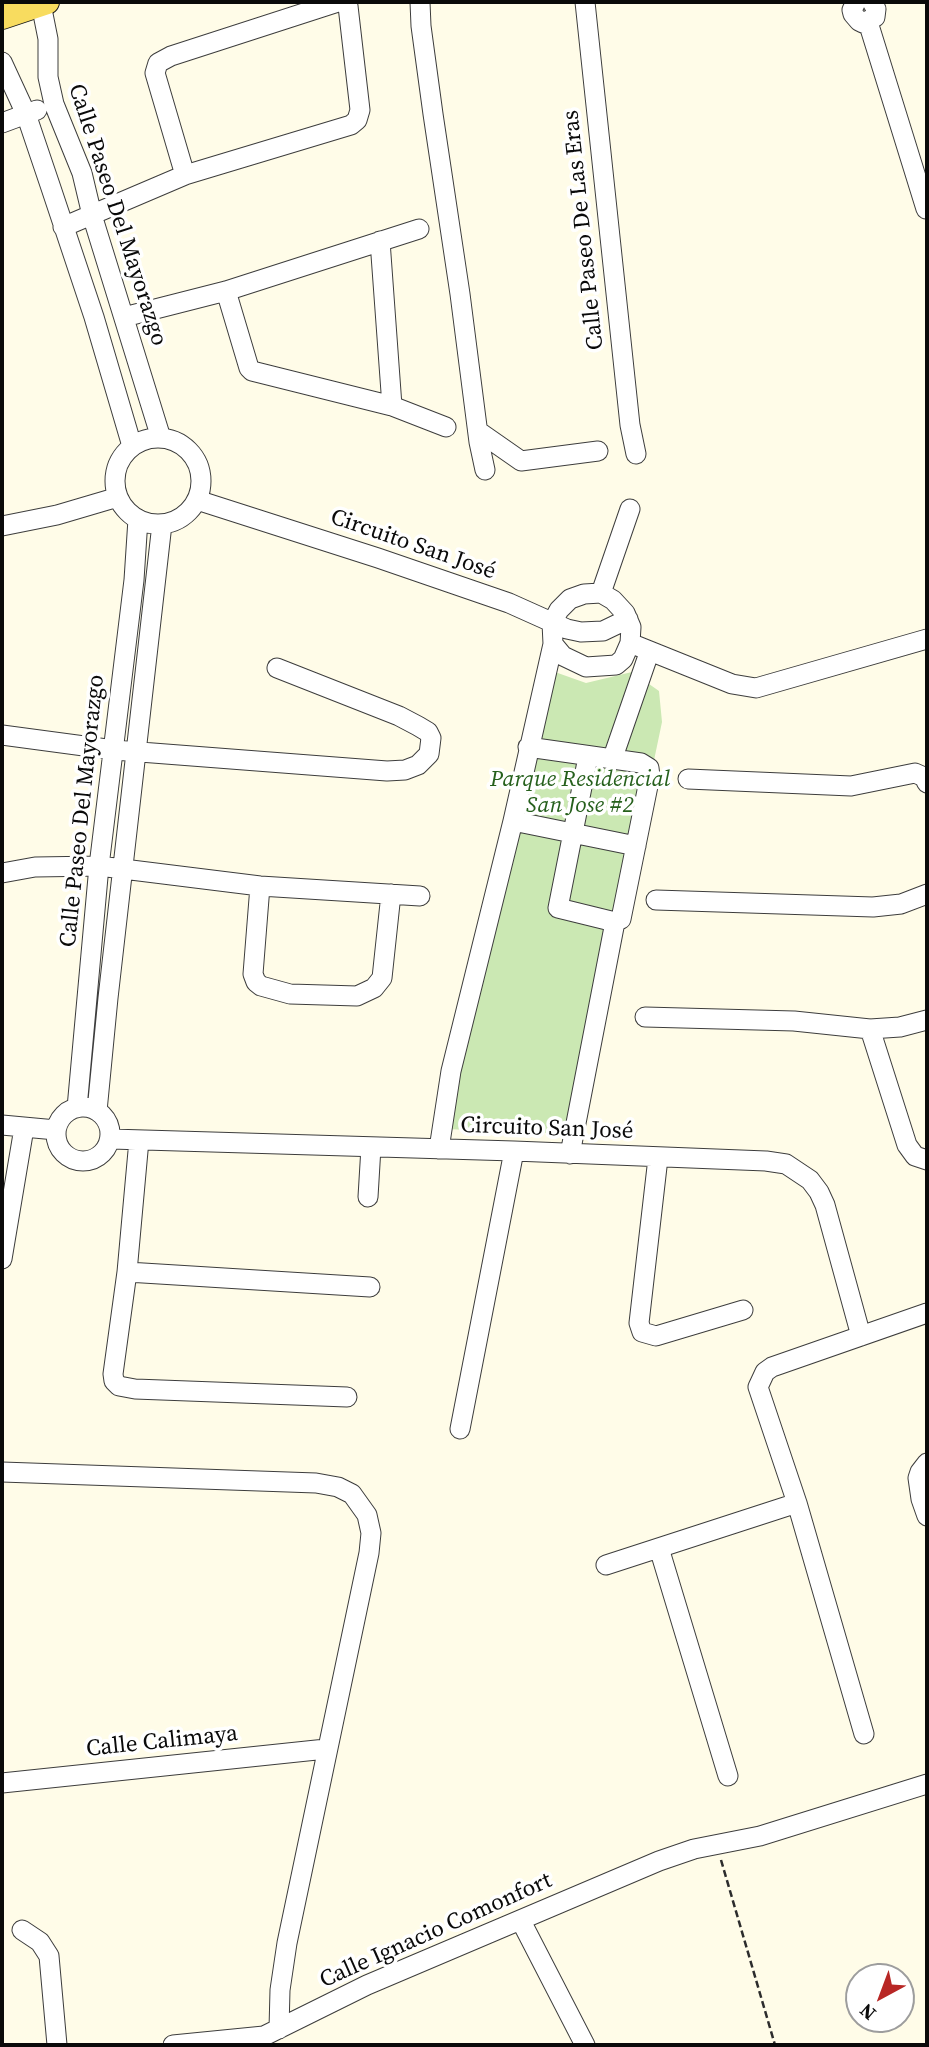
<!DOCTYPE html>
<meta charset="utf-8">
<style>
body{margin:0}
#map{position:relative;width:929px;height:2047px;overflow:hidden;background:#fffce8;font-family:"Source Serif 4",serif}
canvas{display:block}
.frame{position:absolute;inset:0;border:4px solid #0a0a0a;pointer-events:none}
.north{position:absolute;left:845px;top:1963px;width:70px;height:70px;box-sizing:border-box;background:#fff;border:2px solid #9d9d9d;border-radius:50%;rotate:221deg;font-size:19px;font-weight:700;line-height:28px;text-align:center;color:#0a0a0a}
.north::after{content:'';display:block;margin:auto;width:24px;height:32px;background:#b82725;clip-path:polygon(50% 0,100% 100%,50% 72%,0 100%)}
</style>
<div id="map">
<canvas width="929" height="2047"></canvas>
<div class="frame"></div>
<div class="north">N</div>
</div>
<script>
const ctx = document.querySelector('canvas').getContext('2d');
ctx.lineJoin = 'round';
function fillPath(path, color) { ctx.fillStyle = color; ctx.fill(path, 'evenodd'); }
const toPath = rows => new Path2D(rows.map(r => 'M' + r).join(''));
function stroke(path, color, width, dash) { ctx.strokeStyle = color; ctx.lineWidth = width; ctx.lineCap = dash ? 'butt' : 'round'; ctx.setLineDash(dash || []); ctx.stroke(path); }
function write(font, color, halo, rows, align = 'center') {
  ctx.font = font + ' "Source Serif 4",serif'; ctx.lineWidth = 7; ctx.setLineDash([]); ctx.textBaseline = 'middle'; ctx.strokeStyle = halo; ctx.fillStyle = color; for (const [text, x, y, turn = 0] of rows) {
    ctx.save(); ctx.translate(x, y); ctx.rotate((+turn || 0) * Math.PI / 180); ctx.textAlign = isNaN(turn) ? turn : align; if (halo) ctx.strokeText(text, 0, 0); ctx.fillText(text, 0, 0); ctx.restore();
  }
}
const green = toPath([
 [538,666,586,683,632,672,659,691,662,722,576,1134,445,1129]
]);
const path = toPath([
 [721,1860,775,2045]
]);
const minor = toPath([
 [420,2,421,26,433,114,460,294,479,442,485,470],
 [585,2,630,425,636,454],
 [856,2,852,10,853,14,859,21,863,23,875,17,876,9,872,2],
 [41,4,48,39,48,77,54,104,82,173,92,215,161,438],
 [868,22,926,209],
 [2,62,26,114,51,188,94,317,132,446],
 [2,123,37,110],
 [185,175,155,73,158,63,171,56,338,2],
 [63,227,185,175,351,125,357,120,360,110,348,6,343,2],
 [380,241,392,406],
 [226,291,249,368,252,371,392,406,446,427],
 [124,317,226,291,419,229],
 [478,431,521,461,598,451],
 '115 481a43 43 0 1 1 86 0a43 43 0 1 1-86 0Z',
 [197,500,378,558,509,603,567,629,581,632,603,631,628,619],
 [2,526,57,515,118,497],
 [601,593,613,600,625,613,631,627,630,643,623,659,616,665,586,667,563,656,553,644,552,623,559,610,570,599,584,594,601,593],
 [601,593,630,509],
 [630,643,732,684,756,688,927,639],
 [2,735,114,750,387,771,405,770,418,765,429,754,431,738,428,732,418,726,399,716,277,668],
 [528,747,641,763,649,768,650,776,621,919,615,922,558,908,588,757],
 [612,760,649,653],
 [688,779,851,786,915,773,924,777,927,783],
 [513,821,636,846],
 [2,873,35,867,99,866,260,886,420,896],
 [260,886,253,974,256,982,261,986,290,994,357,996,374,988,382,978,391,894],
 [656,900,873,907,901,904,927,894],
 [645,1017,794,1021,870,1029,900,1027,927,1020],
 [870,1029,907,1145,915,1156,927,1160],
 '56 1134a27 27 0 1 1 54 0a27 27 0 1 1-54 0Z',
 [77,1108,99,866,134,580,138,519],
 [97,1111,108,998,162,524],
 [2,1125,56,1130],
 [111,1139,514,1151,766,1161,786,1164,810,1180,819,1192,825,1205,861,1336],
 [139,1140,127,1272,113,1374,114,1381,119,1386,135,1389,347,1397],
 [439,1149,451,1071,513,821,553,644],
 [570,1154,615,922],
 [658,1158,639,1323,642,1332,656,1336,743,1310],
 [368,1197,371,1147],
 [2,1259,24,1128],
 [127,1272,370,1287],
 [460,1429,514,1151],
 [927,1463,920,1472,918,1478,921,1499,927,1516],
 [2,1472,316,1483,338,1487,352,1494,367,1515,371,1533,369,1553,287,1943,280,1990,279,2029],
 [659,1548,728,1776],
 [606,1565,797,1503],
 [864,1734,797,1503,758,1387,765,1372,772,1367,927,1313],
 [2,1783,326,1749],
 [521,1921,585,2045],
 [22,1930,40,1942,49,1956,57,2045],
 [173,2045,264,2036,367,1985,659,1861,694,1849,760,1836,927,1784]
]);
const major = toPath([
 [2,17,47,2]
]);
const streetNames = [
 ["Calle Paseo Del Mayorazgo",117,215,72],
 ["Calle Paseo De Las Eras",584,230,-96],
 ["Circuito San José",413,545,19],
 ["Calle Paseo Del Mayorazgo",83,811,-84],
 ["Circuito San José",547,1129,2],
 ["Calle Calimaya",162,1742,-6],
 ["Calle Ignacio Comonfort",436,1931,-24]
];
const parkNames = [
 ["Parque Residencial",580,780],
 ["San Jose #2",580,806]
];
fillPath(green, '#cbe8b3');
stroke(minor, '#3d3d3d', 21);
stroke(major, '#1b1b1b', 26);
stroke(path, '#2c2c2c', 2.5, [7, 3.5]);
stroke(minor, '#fff', 19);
stroke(major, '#f8dc5f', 24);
write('23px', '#0a0a0a', '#fff', streetNames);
write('italic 23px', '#26601c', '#fff', parkNames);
</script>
